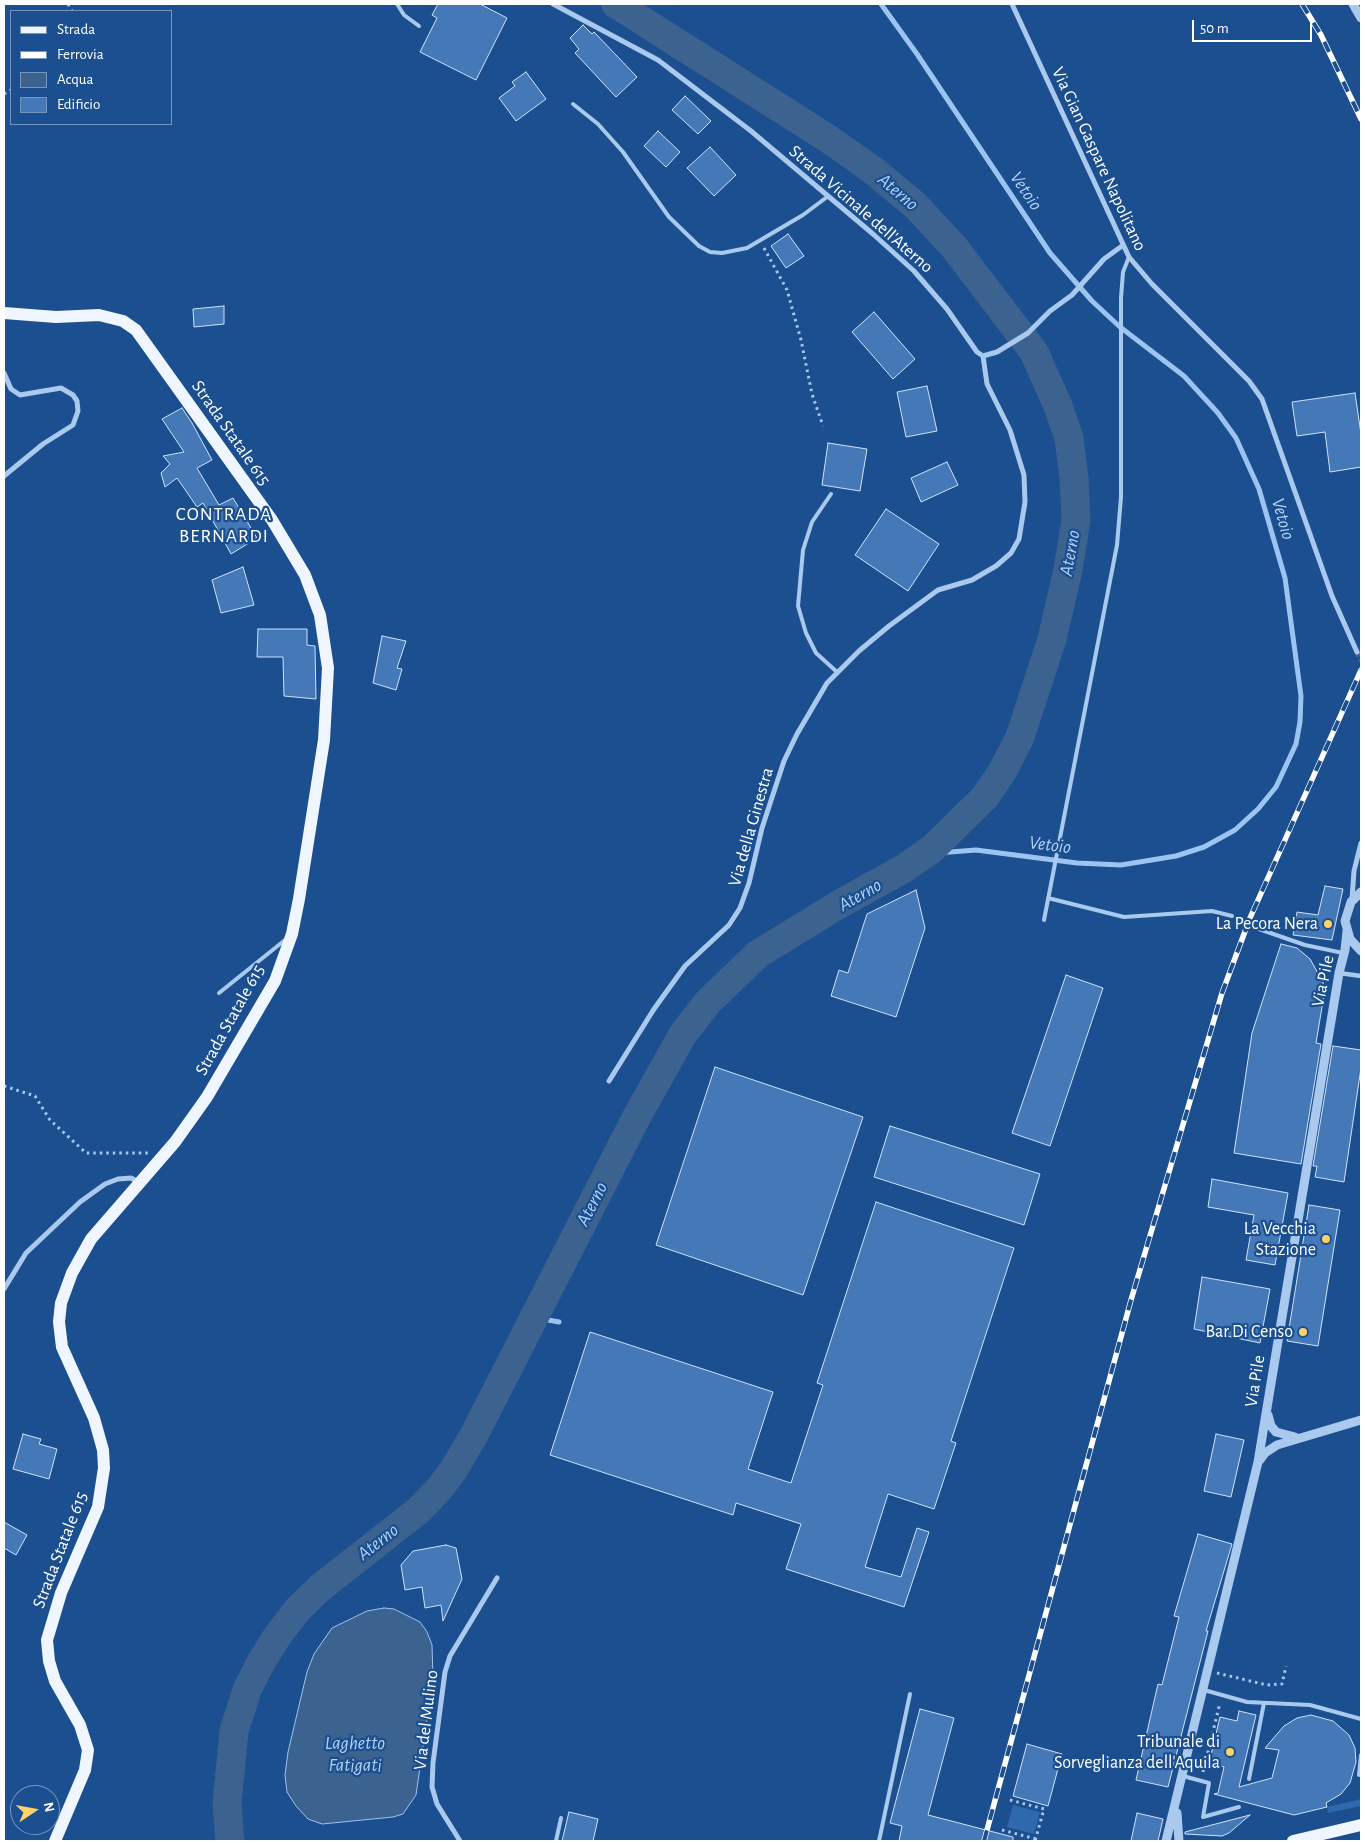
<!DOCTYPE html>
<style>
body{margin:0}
#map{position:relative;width:1365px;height:1845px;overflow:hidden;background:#1b4f8f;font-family:"Alegreya Sans",sans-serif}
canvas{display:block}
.frame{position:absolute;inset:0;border:5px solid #fff;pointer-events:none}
.legend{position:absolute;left:10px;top:10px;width:162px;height:115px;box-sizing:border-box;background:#1b4f8f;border:1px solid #7695bc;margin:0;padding:6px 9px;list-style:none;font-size:15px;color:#fff}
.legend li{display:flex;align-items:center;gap:10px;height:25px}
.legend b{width:25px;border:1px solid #7695bc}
.north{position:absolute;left:10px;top:1785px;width:50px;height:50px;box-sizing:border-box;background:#1b4f8f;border:1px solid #7695bc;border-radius:50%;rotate:78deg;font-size:14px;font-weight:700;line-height:20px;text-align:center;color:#fff}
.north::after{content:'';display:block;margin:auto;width:18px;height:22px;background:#ffd166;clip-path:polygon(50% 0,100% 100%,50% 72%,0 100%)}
.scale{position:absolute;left:1192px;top:20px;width:120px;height:22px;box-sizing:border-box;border:2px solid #fff;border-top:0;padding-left:6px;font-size:15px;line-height:18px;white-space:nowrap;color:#fff;-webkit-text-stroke:4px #1b4f8f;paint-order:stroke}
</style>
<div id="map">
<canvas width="1365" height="1845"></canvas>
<div class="frame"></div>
<ul class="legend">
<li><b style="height:6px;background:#f0f6ff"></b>Strada</li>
<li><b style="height:6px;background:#fff"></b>Ferrovia</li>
<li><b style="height:14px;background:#3c6290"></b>Acqua</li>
<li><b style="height:14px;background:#4478b7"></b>Edificio</li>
</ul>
<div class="north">N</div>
<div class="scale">50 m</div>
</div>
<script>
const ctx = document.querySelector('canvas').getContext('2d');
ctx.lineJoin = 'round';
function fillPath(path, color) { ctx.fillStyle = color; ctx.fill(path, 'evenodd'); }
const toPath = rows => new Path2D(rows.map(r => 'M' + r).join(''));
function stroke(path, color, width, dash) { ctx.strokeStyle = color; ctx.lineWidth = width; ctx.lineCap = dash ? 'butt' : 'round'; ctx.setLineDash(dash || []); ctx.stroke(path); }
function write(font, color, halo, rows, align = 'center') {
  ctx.font = font + ' "Alegreya Sans",sans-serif'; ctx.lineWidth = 4.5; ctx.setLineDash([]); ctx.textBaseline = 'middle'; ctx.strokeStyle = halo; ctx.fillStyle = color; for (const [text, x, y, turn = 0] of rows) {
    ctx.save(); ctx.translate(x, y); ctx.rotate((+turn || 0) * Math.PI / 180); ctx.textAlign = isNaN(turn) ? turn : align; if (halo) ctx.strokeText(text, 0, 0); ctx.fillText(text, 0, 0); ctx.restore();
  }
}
const green = toPath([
 [1361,1799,1361,1806,1328,1813,1327,1807],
 [1013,1805,1040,1812,1034,1834,1007,1827]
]);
const water = toPath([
 [384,1608,394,1609,420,1622,427,1632,432,1645,433,1678,416,1795,403,1814,393,1817,322,1824,308,1819,296,1806,287,1792,285,1775,288,1752,307,1672,314,1654,332,1628,367,1611,384,1608]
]);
const stream = toPath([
 [881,4,917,54,1050,253,1092,301,1120,327,1184,376,1218,413,1236,438,1259,489,1285,578,1301,696,1300,722,1296,744,1276,787,1258,809,1235,830,1204,847,1176,856,1121,865,1077,863,976,850,937,853,918,859],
 [530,1323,543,1319,559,1322]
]);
const river = toPath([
 [230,1841,227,1804,234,1731,247,1690,261,1662,278,1635,298,1609,321,1587,419,1510,440,1488,454,1469,474,1435,636,1118,683,1034,708,1002,758,954,838,905,903,869,932,849,985,797,1002,772,1020,737,1052,639,1068,570,1076,520,1074,478,1069,438,1058,406,1034,352,954,247,916,206,874,171,827,138,616,4]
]);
const building = toPath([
 [438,4,480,4,507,18,476,80,420,52,437,18,432,15,438,4],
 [583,25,592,34,594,32,637,77,616,97,575,53,579,49,570,38,583,25],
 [526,72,546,99,516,121,499,98,515,86,512,82,526,72],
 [685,96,711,121,698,134,672,110,685,96],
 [658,131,680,152,666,167,644,146,658,131],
 [710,147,736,175,714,196,687,168,710,147],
 [788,234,804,256,786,268,771,246,788,234],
 [224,306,224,324,194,327,193,309,224,306],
 [874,312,915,359,893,379,852,332,874,312],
 [927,386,937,431,906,437,897,392,927,386],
 [1355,393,1361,434,1361,467,1330,472,1325,432,1297,436,1292,402,1355,393],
 [182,408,192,423,212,460,197,468,219,505,233,498,257,538,231,554,203,503,197,507,177,478,165,487,161,473,170,464,163,456,184,452,162,419,182,408],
 [828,443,867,449,860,491,822,485,828,443],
 [947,462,958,485,921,502,911,478,947,462],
 [886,509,939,544,908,591,855,555,886,509],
 [243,567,254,605,221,613,212,580,243,567],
 [258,629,307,629,307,645,315,646,316,699,284,696,283,657,257,657,258,629],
 [382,636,406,641,397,668,402,669,396,690,373,683,382,636],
 [1325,886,1343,889,1332,940,1293,935,1297,912,1318,915,1325,886],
 [916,890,925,928,896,1017,831,996,839,970,848,973,867,914,916,890],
 [1281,944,1297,948,1310,959,1323,982,1324,995,1316,1043,1321,1044,1301,1164,1234,1153,1252,1033,1281,944],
 [1066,975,1103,988,1050,1146,1012,1133,1066,975],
 [1333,1046,1361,1050,1361,1068,1344,1182,1315,1177,1317,1166,1313,1166,1333,1046],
 [715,1067,863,1117,803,1295,656,1245,715,1067],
 [890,1126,1040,1174,1024,1225,874,1177,890,1126],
 [1212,1179,1288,1193,1275,1265,1246,1260,1254,1215,1208,1207,1212,1179],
 [876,1202,1014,1248,951,1441,956,1443,934,1509,888,1494,865,1567,901,1577,917,1528,929,1532,904,1607,786,1569,801,1524,736,1503,733,1515,550,1455,590,1332,773,1392,748,1469,791,1483,823,1385,817,1383,876,1202],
 [1309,1205,1340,1210,1318,1346,1287,1341,1309,1205],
 [1202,1277,1270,1289,1260,1343,1194,1329,1202,1277],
 [23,1434,41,1439,39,1444,57,1449,49,1479,13,1469,23,1434],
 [1216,1434,1244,1440,1231,1497,1204,1491,1216,1434],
 [4,1522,27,1535,16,1555,4,1548,4,1522],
 [1198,1534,1232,1544,1206,1631,1208,1631,1168,1787,1136,1780,1158,1684,1162,1685,1179,1617,1174,1616,1198,1534],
 [446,1545,456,1548,462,1579,443,1621,441,1605,425,1608,422,1587,405,1590,401,1565,413,1551,446,1545],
 [920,1709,954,1718,928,1815,1013,1837,1013,1841,899,1841,902,1826,890,1823,920,1709],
 [1239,1711,1256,1715,1239,1787,1272,1778,1279,1750,1265,1748,1284,1726,1297,1718,1311,1715,1333,1721,1349,1735,1355,1748,1356,1762,1350,1783,1341,1794,1326,1803,1327,1807,1294,1815,1214,1794,1218,1793,1224,1767,1209,1763,1220,1717,1237,1721,1239,1711],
 [1027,1744,1062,1754,1048,1806,1013,1796,1027,1744],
 [569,1812,598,1819,593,1841,562,1841,569,1812],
 [1137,1813,1163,1819,1158,1841,1131,1841,1137,1813],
 [1250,1815,1229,1833,1222,1836,1185,1834,1185,1832,1250,1815]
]);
const minorTunnel = toPath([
 [1357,652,1361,661]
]);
const path = toPath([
 [68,4,72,11],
 [4,94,11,90],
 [764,248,787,290,801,340,812,394,823,426],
 [4,1086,35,1096,50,1120,86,1153,148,1153],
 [1217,1673,1267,1685,1282,1684,1286,1666],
 [1203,1772,1220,1703],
 [1010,1800,1044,1809,1035,1841],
 [1002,1830,1036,1839]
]);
const service = toPath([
 [397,4,404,15,419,26],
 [573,104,598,124,623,152,669,217,699,246,710,252,722,253,747,248,803,215,827,197],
 [831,494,812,522,803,550,798,606,806,633,816,653,837,672],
 [1048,898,1124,917,1212,911,1232,916],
 [1044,920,1117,545,1121,497,1121,298,1123,272,1129,257],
 [1256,928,1305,945,1343,953],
 [219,993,285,940],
 [1204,1690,1247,1702,1310,1705,1361,1719],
 [1359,1775,1361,1755],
 [1183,1776,1209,1783,1203,1817,1239,1807],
 [1249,1779,1264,1703],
 [556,1841,561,1818],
 [879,1841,910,1694]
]);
const pedestrian = toPath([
 [1339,973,1361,976]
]);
const minor = toPath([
 [553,4,658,60,751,131,873,234,914,271,947,309,977,352,983,356,997,352,1028,333,1050,311,1072,295,1104,259,1122,246],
 [1012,4,1129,257,1152,284,1249,381,1262,399,1332,596,1357,652],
 [4,373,11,389,20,395,61,388,73,395,77,401,78,411,73,425,43,444,4,476],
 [1352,899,1354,871,1361,843],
 [609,1081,654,1009,685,966,729,925,740,908,749,883,762,828,784,761,797,734,827,683,859,651,889,626,938,590,972,580,996,566,1011,553,1019,539,1025,502,1024,475,1010,430,987,384,983,356],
 [4,1289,26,1253,80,1202,105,1184,118,1179,131,1178,140,1183],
 [460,1841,437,1804,432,1787,433,1763,445,1672,450,1656,497,1578]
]);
const tertiary = toPath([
 [1353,4,1361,18],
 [1361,892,1351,902,1345,921,1350,939,1361,951],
 [1268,1415,1271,1426,1276,1432,1295,1437],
 [1260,1460,1265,1453,1277,1445,1361,1420],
 [1177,1813,1179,1841],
 [1166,1841,1258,1462,1339,973,1345,950,1347,931]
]);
const primary = toPath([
 [4,313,56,317,99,315,123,321,136,330,272,520,305,575,320,615,328,668,324,740,299,899,292,934,275,981,207,1097,175,1142,91,1239,72,1273,61,1303,59,1322,62,1347,94,1418,103,1450,104,1468,98,1507,61,1593,47,1640,49,1661,55,1681,80,1725,88,1750,85,1770,55,1841],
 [1293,1841,1361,1825]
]);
const rail = toPath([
 [1302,4,1321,35,1361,119],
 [984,1841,1131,1300,1222,993,1250,918,1361,670]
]);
const markers = [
 [1328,924,5,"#ffd166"],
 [1326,1239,5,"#ffd166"],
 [1303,1332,5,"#ffd166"],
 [1230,1752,5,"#ffd166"]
];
const streetNames = [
 ["Via Gian Gaspare Napolitano",1099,159,65],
 ["Strada Vicinale dell'Aterno",861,209,41],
 ["Strada Statale 615",231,433,55],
 ["Via della Ginestra",751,827,-74],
 ["Via Pile",1323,981,-78],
 ["Strada Statale 615",230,1020,-61],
 ["Via Pile",1255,1381,-81],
 ["Strada Statale 615",60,1550,-69],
 ["Via del Mulino",426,1720,-83]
];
const poiNames = [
 ["La Pecora Nera",1318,924],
 ["La Vecchia",1316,1229],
 ["Stazione",1316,1250],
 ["Bar Di Censo",1293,1332],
 ["Tribunale di",1220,1742],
 ["Sorveglianza dell'Aquila",1220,1763]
];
const waterNames = [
 ["Vetoio",1026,191,56],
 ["Aterno",898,192,40],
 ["Vetoio",1283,519,74],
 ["Aterno",1070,553,-80],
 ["Vetoio",1050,845,7],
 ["Aterno",860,895,-30],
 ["Aterno",592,1204,-63],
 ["Aterno",378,1542,-38],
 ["Laghetto",355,1743],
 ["Fatigati",355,1765]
];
const neighbourhoodNames = [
 ["CONTRADA",224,514],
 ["BERNARDI",224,536]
];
fillPath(green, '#2e69ad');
fillPath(water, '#3c6290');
stroke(water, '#9cc4f0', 1);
stroke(stream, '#9cc4f0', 5);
stroke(river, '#3c6290', 29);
fillPath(building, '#4478b7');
stroke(building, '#cfe3fa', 1);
stroke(minorTunnel, '#3d69a0', 5, [5, 2.5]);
stroke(path, '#a9c9ee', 3, [2.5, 4]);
stroke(service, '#a9c9ee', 4);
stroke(pedestrian, '#a9c9ee', 4.5);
stroke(minor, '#a9c9ee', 5);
stroke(tertiary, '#a9c9ee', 9);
stroke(primary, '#f0f6ff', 12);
stroke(rail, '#fff', 5.5);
stroke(rail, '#1b4f8f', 4, [11]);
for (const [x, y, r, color] of markers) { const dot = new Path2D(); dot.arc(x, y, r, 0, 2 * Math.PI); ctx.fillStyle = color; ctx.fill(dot); stroke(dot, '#1b4f8f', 2); }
write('18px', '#fff', '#1b4f8f', streetNames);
write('18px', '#fff', '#1b4f8f', poiNames, 'right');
write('italic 19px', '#b5d3f5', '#1b4f8f', waterNames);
ctx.letterSpacing = '1px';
write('19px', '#fff', '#1b4f8f', neighbourhoodNames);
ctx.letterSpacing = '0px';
</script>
